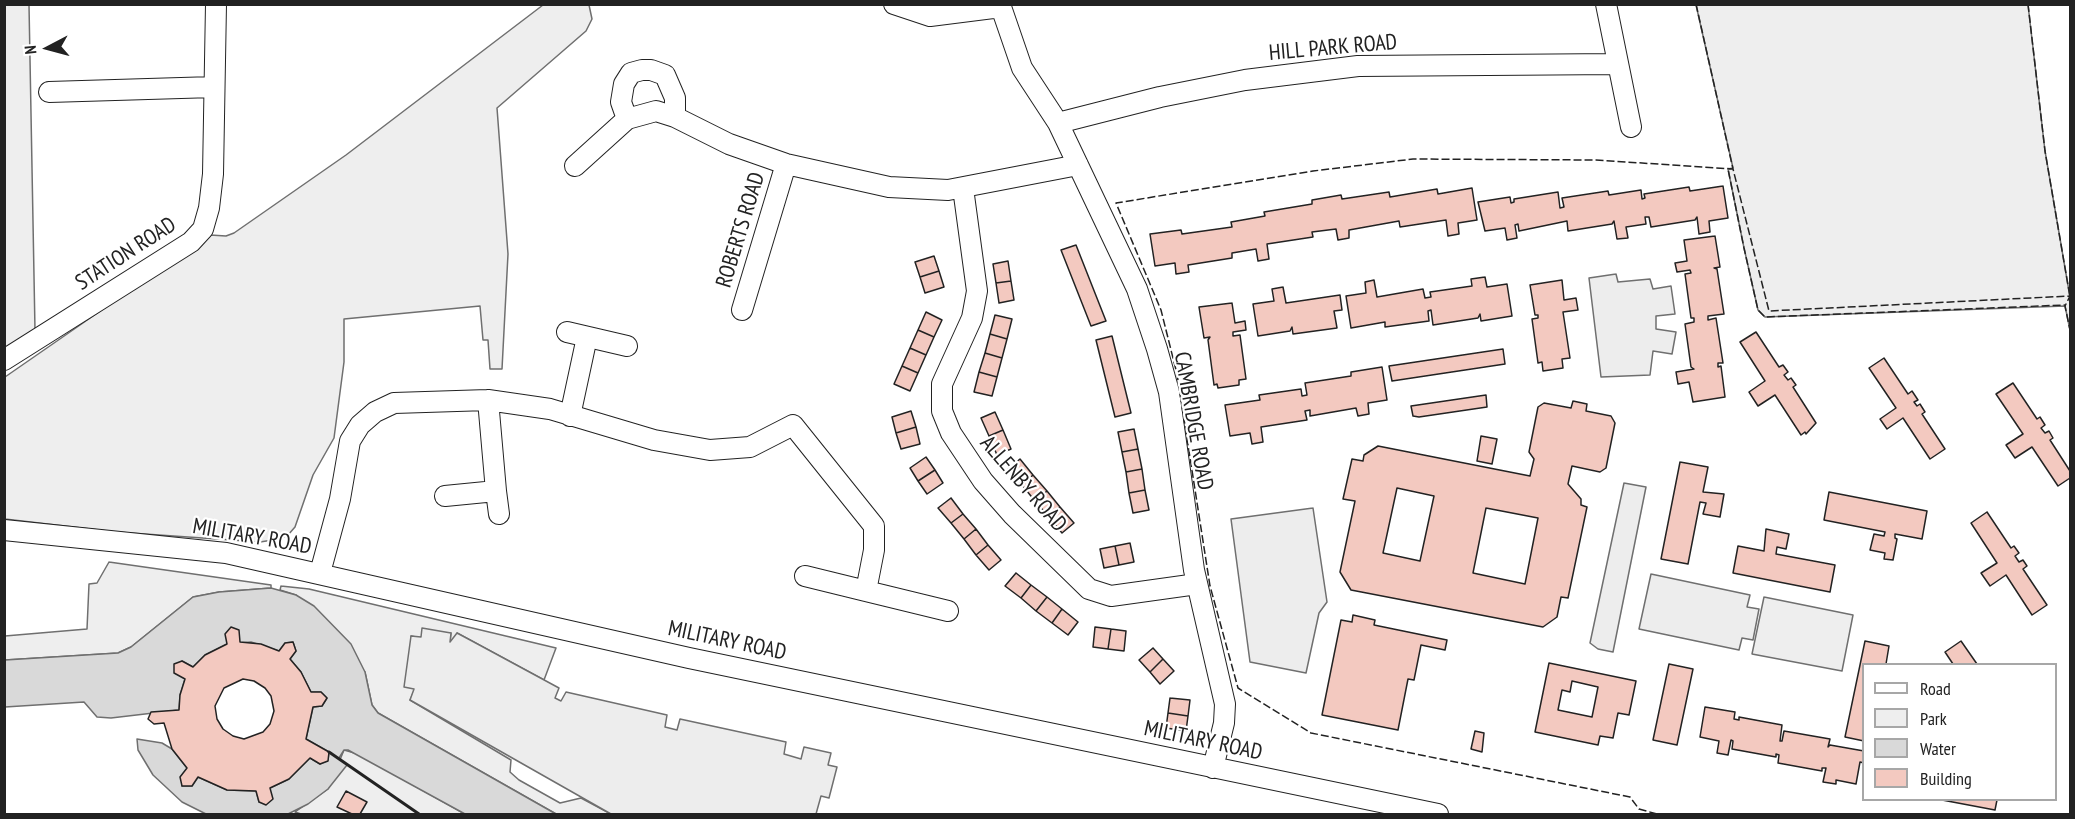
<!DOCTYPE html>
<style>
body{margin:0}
#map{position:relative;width:2075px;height:819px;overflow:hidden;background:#fff;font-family:"PT Sans Narrow",sans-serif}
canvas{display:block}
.frame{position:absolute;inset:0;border:6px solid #222;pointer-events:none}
.legend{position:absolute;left:1862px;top:663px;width:195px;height:138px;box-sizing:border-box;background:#fff;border:2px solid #a7a7a7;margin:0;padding:8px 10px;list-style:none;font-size:18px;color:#222}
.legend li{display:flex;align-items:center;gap:12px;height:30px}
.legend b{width:30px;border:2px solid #a7a7a7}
.north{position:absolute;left:18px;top:18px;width:60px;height:60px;-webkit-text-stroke:4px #fff;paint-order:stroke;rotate:264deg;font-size:16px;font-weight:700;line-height:24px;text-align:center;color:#222}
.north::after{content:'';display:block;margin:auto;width:21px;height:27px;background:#222;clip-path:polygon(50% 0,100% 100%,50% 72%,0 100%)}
</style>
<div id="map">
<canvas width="2075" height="819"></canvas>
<div class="frame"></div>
<ul class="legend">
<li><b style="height:8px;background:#fff"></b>Road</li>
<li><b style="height:16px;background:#eee"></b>Park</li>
<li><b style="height:16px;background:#d9d9d9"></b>Water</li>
<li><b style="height:16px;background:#f3c9c0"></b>Building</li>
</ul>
<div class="north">N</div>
</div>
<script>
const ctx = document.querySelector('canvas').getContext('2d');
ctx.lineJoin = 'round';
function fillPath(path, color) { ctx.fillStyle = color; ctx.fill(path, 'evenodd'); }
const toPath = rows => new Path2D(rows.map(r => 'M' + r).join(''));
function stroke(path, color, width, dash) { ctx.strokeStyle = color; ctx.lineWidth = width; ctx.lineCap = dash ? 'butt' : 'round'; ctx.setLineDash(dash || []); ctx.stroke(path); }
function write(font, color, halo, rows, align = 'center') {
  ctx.font = font + ' "PT Sans Narrow",sans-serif'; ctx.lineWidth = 4.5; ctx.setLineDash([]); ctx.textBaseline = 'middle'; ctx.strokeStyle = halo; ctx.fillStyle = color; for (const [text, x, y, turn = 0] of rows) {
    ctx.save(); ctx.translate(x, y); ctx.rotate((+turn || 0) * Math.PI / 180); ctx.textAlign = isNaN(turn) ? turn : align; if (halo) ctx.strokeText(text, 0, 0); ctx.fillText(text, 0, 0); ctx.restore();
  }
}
const green = toPath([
 [5,5,29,5,35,330,5,349,5,5],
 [543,5,589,5,592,19,586,31,497,108,508,254,502,369,490,369,488,340,483,340,480,306,344,319,344,362,334,438,313,475,295,527,288,535,279,539,260,542,116,532,5,519,5,377,210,235,226,236,234,233,346,155,543,5],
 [1696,5,2028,5,2045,151,2070,297,2070,330,2065,306,1765,317,1758,310,1744,248,1728,169,1733,168,1696,5],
 [109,562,271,585,271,588,219,592,193,597,131,647,118,653,5,660,5,636,87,629,89,584,97,583,109,562],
 [281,586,309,589,556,648,544,680,457,633,452,643,450,642,451,633,421,638,411,636,415,689,410,700,511,760,510,772,519,780,560,803,581,798,611,814,556,814,378,713,372,705,365,672,296,595,280,590,281,586],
 [1764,597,1853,615,1842,671,1752,654,1764,597],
 [344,750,358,754,465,814,301,814,295,812,328,789,344,750]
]);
const parking = toPath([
 [1616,274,1618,282,1650,279,1653,289,1671,286,1675,314,1656,316,1656,329,1676,332,1672,354,1653,351,1650,375,1601,377,1589,278,1616,274],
 [1624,483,1646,487,1613,652,1598,649,1590,643,1624,483],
 [1313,508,1327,602,1319,613,1306,673,1250,662,1231,519,1313,508],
 [1651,574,1750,595,1747,607,1759,609,1753,640,1742,638,1739,650,1639,629,1651,574],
 [422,628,451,633,450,642,457,633,472,641,559,688,555,698,561,701,566,692,667,715,665,727,677,730,680,719,786,742,784,754,801,759,804,747,831,753,828,765,837,767,829,798,821,796,816,814,611,814,410,700,414,689,404,687,411,636,421,637,422,628]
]);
const water = toPath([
 [271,588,296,595,314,606,351,644,365,672,372,705,378,713,556,814,465,814,348,750,344,750,339,758,347,765,328,789,308,804,288,814,206,814,182,802,153,775,138,750,137,739,162,743,172,749,187,768,182,786,192,786,198,777,227,790,256,791,259,802,270,788,289,779,310,758,320,764,328,760,329,752,306,739,313,707,322,706,327,698,321,692,311,692,301,672,290,659,296,651,293,642,285,643,279,651,251,642,227,644,205,655,193,667,182,661,185,679,180,695,179,710,111,718,97,717,84,702,5,707,5,660,118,653,131,647,193,597,219,592,271,588]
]);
const building = toPath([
 [1723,186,1728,218,1709,221,1710,232,1699,234,1697,217,1695,220,1651,227,1649,217,1645,217,1646,224,1626,227,1628,238,1617,239,1614,221,1612,224,1568,231,1567,221,1519,231,1518,224,1515,225,1517,238,1507,240,1505,228,1485,231,1478,202,1510,197,1511,203,1514,202,1514,199,1558,192,1560,208,1564,207,1562,198,1608,191,1609,195,1641,190,1642,199,1645,198,1644,194,1689,187,1690,191,1723,186],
 [1472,188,1477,220,1458,223,1459,234,1448,236,1446,220,1400,227,1399,221,1349,230,1349,238,1338,240,1336,229,1312,232,1313,237,1267,244,1269,259,1258,261,1256,249,1232,253,1232,258,1188,265,1189,272,1176,274,1175,263,1155,266,1150,234,1181,230,1182,234,1232,227,1231,222,1265,216,1264,212,1312,204,1312,200,1341,195,1342,199,1389,192,1390,197,1437,189,1438,194,1472,188],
 [1715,236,1720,267,1714,268,1717,269,1724,314,1708,316,1708,320,1716,318,1723,363,1718,363,1718,367,1721,366,1725,397,1693,402,1689,382,1678,384,1676,372,1694,369,1691,367,1685,324,1694,322,1694,318,1691,318,1685,274,1691,273,1690,270,1677,272,1675,263,1687,261,1684,240,1715,236],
 [1076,245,1106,321,1091,326,1061,250,1076,245],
 [934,256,939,271,920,277,915,262,934,256],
 [1008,261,1011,281,996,283,993,264,1008,261],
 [939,271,944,287,925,293,920,277,939,271],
 [1485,277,1487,287,1507,284,1512,316,1481,321,1480,314,1478,318,1433,325,1431,310,1428,311,1429,321,1385,327,1385,322,1351,328,1346,296,1366,293,1365,282,1374,280,1377,297,1423,289,1425,298,1431,297,1430,292,1472,286,1471,279,1485,277],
 [1562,280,1564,300,1576,298,1578,310,1563,312,1570,358,1562,359,1563,368,1543,371,1542,362,1538,363,1532,319,1538,318,1538,315,1535,315,1530,285,1562,280],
 [1011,281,1014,300,999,303,996,283,1011,281],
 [1283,287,1286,303,1340,295,1342,310,1334,311,1337,328,1293,334,1292,327,1290,331,1258,336,1253,304,1274,301,1272,289,1283,287],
 [1232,303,1235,323,1245,321,1246,330,1233,332,1233,336,1240,335,1246,379,1239,380,1239,385,1218,388,1217,384,1214,385,1208,340,1210,337,1204,338,1199,307,1232,303],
 [926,312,942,320,934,337,918,330,926,312],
 [995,315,1012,319,1007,339,990,334,995,315],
 [918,330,934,337,926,355,910,348,918,330],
 [1756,332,1779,367,1783,365,1788,372,1784,375,1788,380,1791,378,1796,385,1793,387,1816,423,1806,434,1805,432,1801,435,1775,395,1758,406,1749,392,1765,381,1740,342,1756,332],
 [990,334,1007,339,1002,358,985,353,990,334],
 [1112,336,1131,413,1115,417,1096,340,1112,336],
 [910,348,926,355,918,373,902,366,910,348],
 [1503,349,1505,364,1392,381,1389,366,1503,349],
 [985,353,1002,358,997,377,979,372,985,353],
 [1884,358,1908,394,1912,391,1918,400,1914,402,1917,406,1920,404,1925,412,1922,414,1945,449,1930,459,1903,418,1887,429,1880,419,1896,408,1869,368,1884,358],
 [902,366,918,373,910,391,894,384,902,366],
 [1382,367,1387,400,1368,403,1369,414,1358,416,1356,408,1310,416,1310,410,1305,411,1307,420,1261,427,1263,442,1252,444,1250,433,1230,436,1225,405,1260,400,1259,395,1301,389,1302,396,1307,395,1305,383,1351,376,1351,372,1382,367],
 [979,372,997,377,992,396,974,392,979,372],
 [2013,383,2037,419,2040,417,2045,425,2041,428,2045,433,2049,431,2053,438,2050,440,2070,471,2070,478,2058,486,2032,447,2015,458,2006,445,2023,434,1996,394,2013,383],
 [1486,395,1487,407,1419,417,1413,416,1411,406,1486,395],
 [1573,401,1587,404,1586,411,1611,416,1615,423,1606,468,1600,472,1572,466,1568,484,1581,499,1581,505,1587,507,1568,598,1561,597,1557,617,1543,627,1351,590,1340,572,1355,501,1343,499,1352,459,1363,461,1364,455,1378,446,1530,476,1534,459,1529,452,1538,407,1544,403,1571,408,1573,401],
 [1397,488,1434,496,1420,561,1383,553,1397,488],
 [1486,508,1538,518,1525,584,1473,573,1486,508],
 [911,411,916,427,896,433,892,417,911,411],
 [995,412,1003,430,989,436,981,418,995,412],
 [916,427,920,444,901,449,896,433,916,427],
 [1134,429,1138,449,1122,452,1118,432,1134,429],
 [1003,430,1011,449,997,455,989,436,1003,430],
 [1481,436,1497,439,1492,464,1477,461,1481,436],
 [1138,449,1142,469,1126,472,1122,452,1138,449],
 [926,457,935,470,918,481,910,468,926,457],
 [1020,459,1033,475,1022,485,1008,469,1020,459],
 [1680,462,1708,467,1703,492,1724,494,1720,517,1703,514,1706,503,1700,502,1688,564,1661,559,1680,462],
 [1142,469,1145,490,1129,493,1126,472,1142,469],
 [935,470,943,483,927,494,918,481,935,470],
 [1033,475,1047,491,1035,501,1022,485,1033,475],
 [1145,490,1149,510,1133,513,1129,493,1145,490],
 [1047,491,1060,507,1049,517,1035,501,1047,491],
 [1829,492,1927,511,1922,539,1895,534,1895,538,1897,539,1893,560,1884,559,1885,553,1870,550,1874,534,1884,536,1885,532,1824,520,1829,492],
 [951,498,963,514,951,523,938,508,951,498],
 [1060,507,1074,523,1062,533,1049,517,1060,507],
 [1987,512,2011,548,2014,546,2019,553,2015,556,2019,562,2023,560,2027,566,2023,569,2047,605,2032,615,2006,575,1990,586,1981,573,1997,563,1971,523,1987,512],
 [963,514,976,529,964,539,951,523,963,514],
 [976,529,988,545,976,555,964,539,976,529],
 [1766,529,1789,534,1786,549,1777,547,1776,554,1835,565,1830,592,1733,573,1738,546,1764,551,1766,529],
 [1130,543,1134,562,1119,565,1115,546,1130,543],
 [988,545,1001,560,989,570,976,555,988,545],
 [1115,546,1119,565,1104,568,1100,549,1115,546],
 [1016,573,1031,585,1021,598,1005,586,1016,573],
 [1031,585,1047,597,1036,611,1021,598,1031,585],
 [1047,597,1062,609,1052,623,1036,611,1047,597],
 [1062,609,1078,622,1068,635,1052,623,1062,609],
 [1353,615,1375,620,1374,625,1447,640,1445,650,1421,645,1414,680,1408,679,1398,730,1322,715,1341,620,1352,622,1353,615],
 [231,627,239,630,240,642,261,644,279,651,285,643,293,642,296,651,290,659,301,672,311,692,321,692,327,698,322,706,313,707,306,739,329,752,328,761,320,764,310,758,289,779,270,788,273,799,266,805,259,802,256,791,227,790,198,777,192,786,182,786,180,777,187,768,172,749,164,723,154,724,148,719,151,712,179,710,180,695,185,679,174,673,174,664,182,661,193,667,205,655,227,644,225,634,231,627],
 [243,679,254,681,265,688,271,696,274,711,270,724,263,732,244,739,233,736,223,729,217,719,215,706,224,688,243,679],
 [1095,627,1111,629,1108,649,1093,647,1095,627],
 [1111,629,1126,631,1124,651,1108,649,1111,629],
 [1865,641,1889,646,1886,664,1864,664,1864,741,1845,737,1865,641],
 [1961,641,1977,664,1953,664,1945,652,1961,641],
 [1153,648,1163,659,1150,672,1139,660,1153,648],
 [1163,659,1174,671,1160,684,1150,672,1163,659],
 [1549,663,1636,681,1629,715,1618,713,1613,738,1600,736,1598,745,1535,732,1549,663],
 [1572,681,1598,687,1592,717,1558,710,1562,690,1570,692,1572,681],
 [1669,664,1693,669,1677,745,1653,740,1669,664],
 [1170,698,1190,700,1188,716,1168,713,1170,698],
 [1705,707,1735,712,1734,719,1739,720,1739,717,1782,725,1780,741,1782,741,1784,731,1830,739,1828,747,1830,745,1864,751,1864,763,1860,762,1856,784,1836,780,1836,784,1823,782,1826,768,1822,768,1822,771,1778,763,1779,755,1776,754,1776,757,1732,749,1733,741,1731,740,1728,755,1717,753,1719,741,1700,737,1705,707],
 [1168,713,1188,716,1186,731,1166,728,1168,713],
 [1475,731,1484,733,1482,752,1471,749,1475,731],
 [346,791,367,802,360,814,352,814,337,807,346,791],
 [1942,800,1997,800,1995,810,1942,800]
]);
const minor = toPath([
 [894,4,930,16,1001,7],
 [1000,4,1022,68,1058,123,1137,289,1157,349,1169,392,1194,570,1225,704,1224,723,1213,768],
 [1606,4,1631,127],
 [49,92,214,87],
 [627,119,621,102,624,84,631,73,642,70,651,70,665,75,675,98,675,117],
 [1058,123,1160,97,1245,80,1358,66,1617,64],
 [575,166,627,119,656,111,675,117,729,144,786,164,889,187,948,190,1078,165],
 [963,188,977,291,972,318,942,384,942,411,951,433,983,481,1012,514,1089,589,1111,596,1197,584],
 [742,310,786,164],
 [567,332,627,346],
 [4,360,191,242,203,229,209,208,213,174,216,4],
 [570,416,587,337],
 [496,491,499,514],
 [445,496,496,491,488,400],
 [4,530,226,553,689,658,1438,814],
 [320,573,340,499,350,441,360,425,375,412,394,403,488,400,550,409,654,440,710,450,750,447,793,425,874,526,874,550,866,591,948,611],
 [805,576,866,591]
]);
const fence = toPath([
 [1696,4,1733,169,1728,169,1744,248,1758,310,1765,317,2065,305],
 [2028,4,2045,151,2070,297],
 [1657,814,1639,809,1630,797,1311,733,1238,688,1210,586,1177,374,1161,310,1116,203,1313,171,1413,159,1596,160,1733,169,1769,311,2070,296,2065,306,2070,330]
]);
const wall = toPath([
 [329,752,419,814]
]);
const streetNames = [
 ["HILL PARK ROAD",1333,48,-5],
 ["ROBERTS ROAD",741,230,-73],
 ["STATION ROAD",126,254,-33],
 ["CAMBRIDGE ROAD",1193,421,80],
 ["ALLENBY ROAD",1023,484,49],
 ["MILITARY ROAD",252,537,10],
 ["MILITARY ROAD",727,641,12],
 ["MILITARY ROAD",1203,741,12]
];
fillPath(green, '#eee');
stroke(green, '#6f6f6f', 1.5);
fillPath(parking, '#ededed');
stroke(parking, '#6f6f6f', 1.5);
fillPath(water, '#d9d9d9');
stroke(water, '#6f6f6f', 1.5);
fillPath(building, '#f3c9c0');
stroke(building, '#222', 1.5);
stroke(minor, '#222', 22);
stroke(minor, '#fff', 20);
stroke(fence, '#222', 1.5, [8, 3]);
stroke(wall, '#222', 3);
write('22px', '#222', '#fff', streetNames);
</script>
